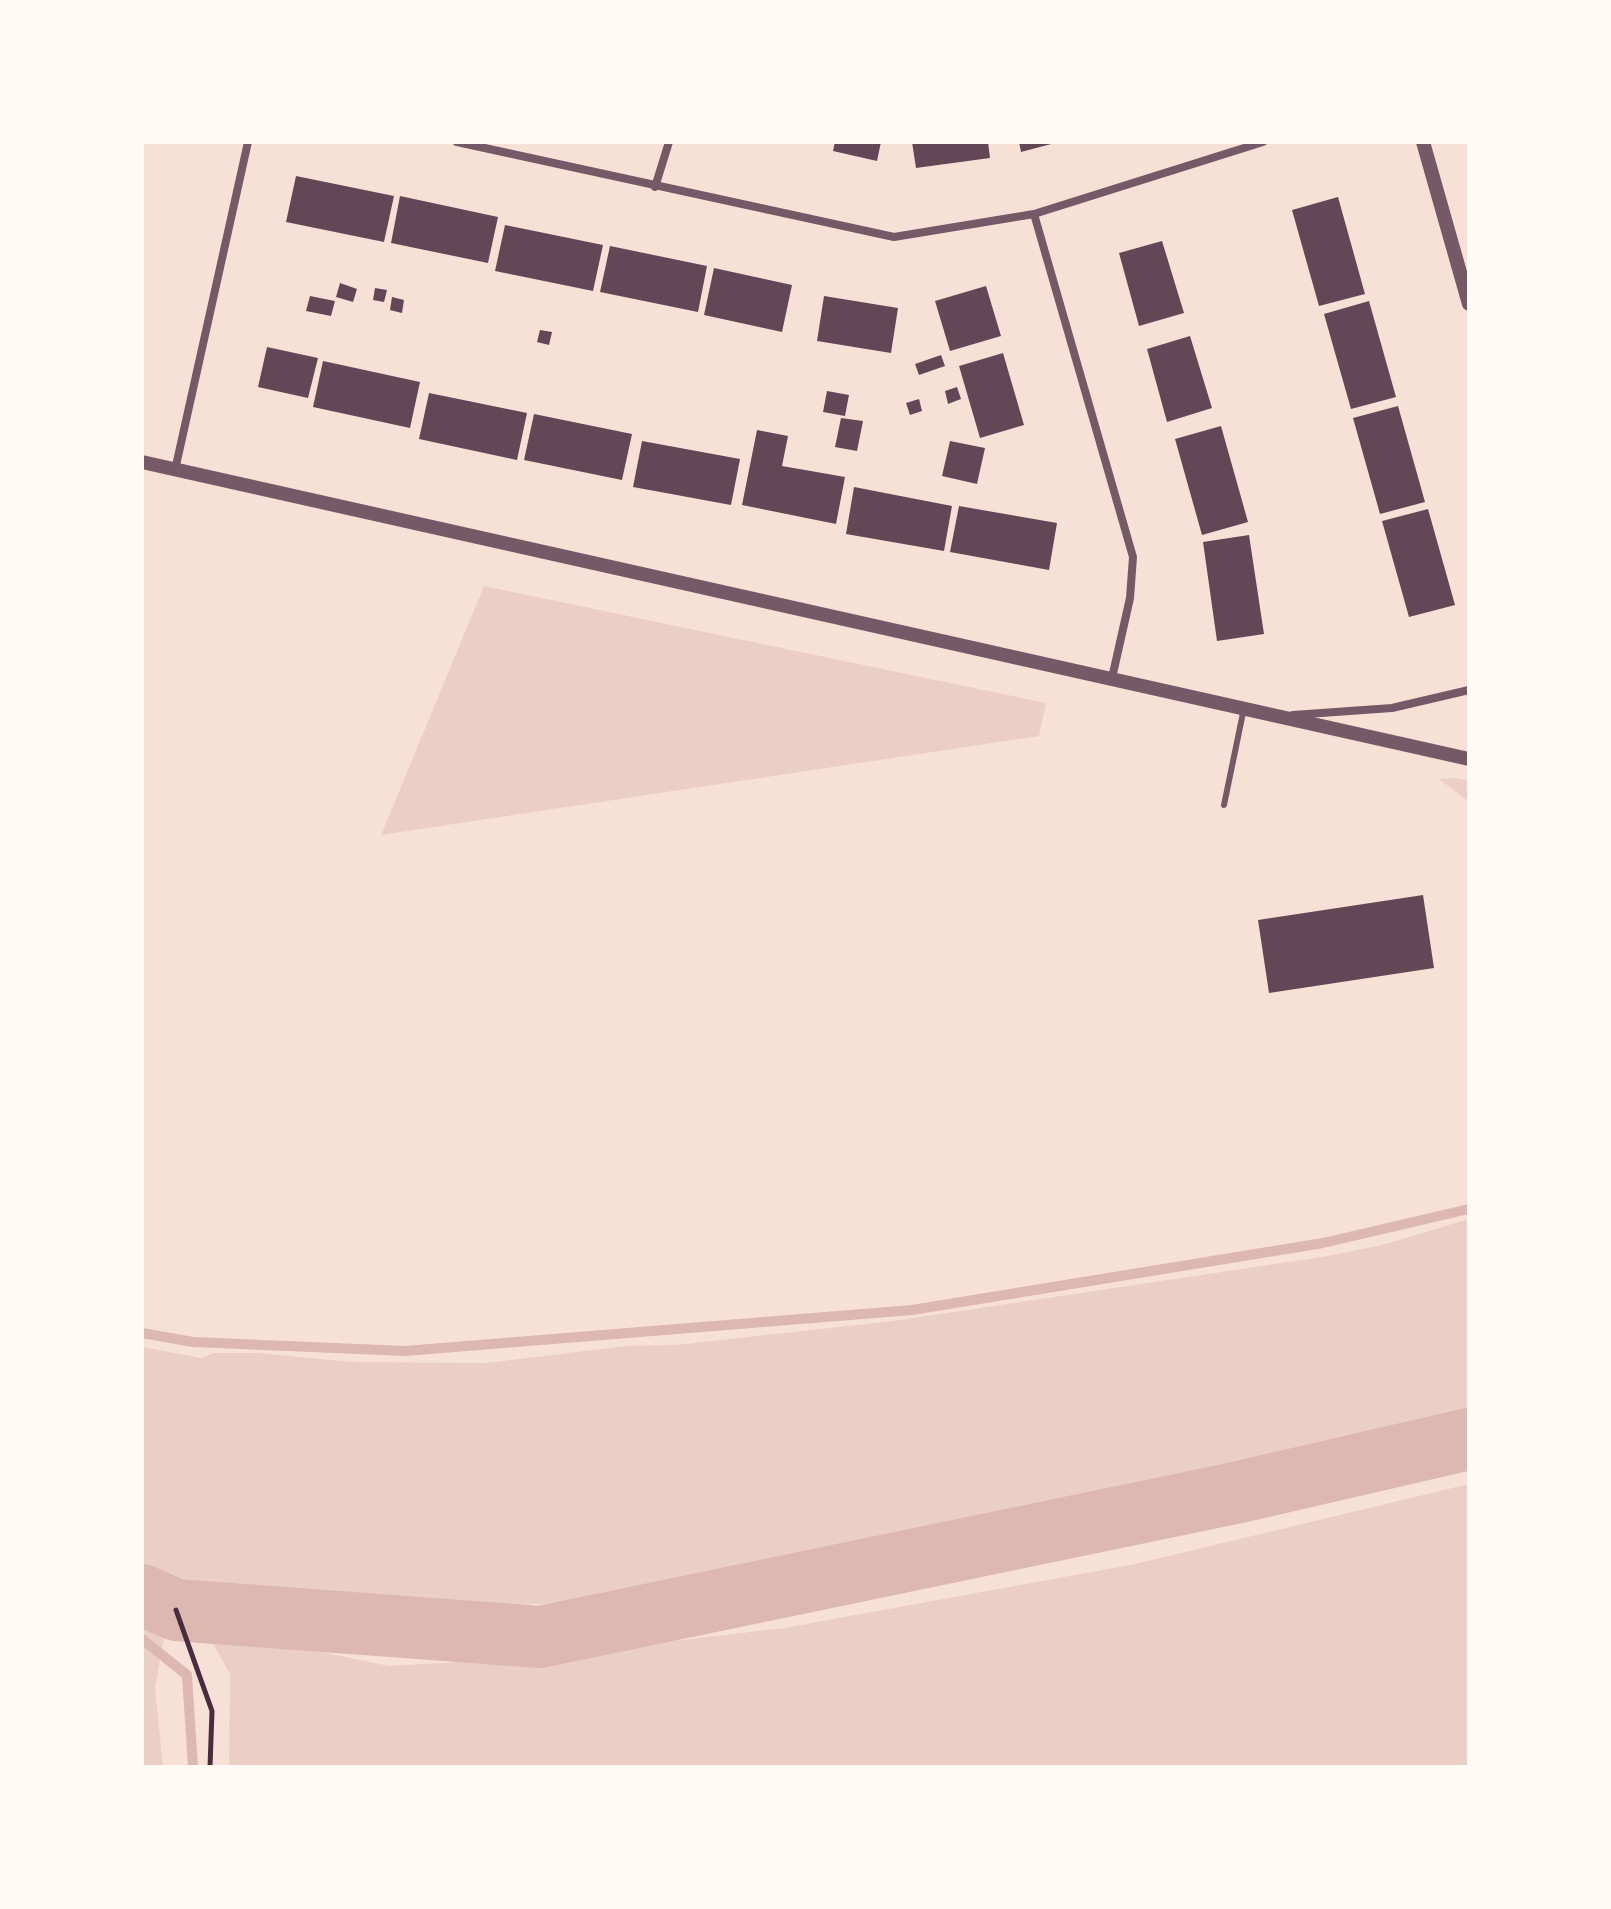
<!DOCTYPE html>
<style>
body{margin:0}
#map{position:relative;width:1611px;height:1909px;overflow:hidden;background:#f7e1d7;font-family:Quicksand,sans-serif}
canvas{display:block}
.frame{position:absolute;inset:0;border:144px solid #fffaf5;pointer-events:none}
</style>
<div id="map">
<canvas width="1611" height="1909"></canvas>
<div class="frame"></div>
</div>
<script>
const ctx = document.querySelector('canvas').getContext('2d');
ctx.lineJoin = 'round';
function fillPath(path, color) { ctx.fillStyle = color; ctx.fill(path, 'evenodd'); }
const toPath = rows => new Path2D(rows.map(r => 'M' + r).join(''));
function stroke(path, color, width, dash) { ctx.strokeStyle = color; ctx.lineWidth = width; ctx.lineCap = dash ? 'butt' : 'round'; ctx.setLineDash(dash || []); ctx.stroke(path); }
const green = toPath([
 [484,586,1046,703,1039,736,381,835],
 [1456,778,1469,781,1469,802,1439,779],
 [1469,1219,1469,1419,1374,1447,1246,1473,1119,1514,870,1543,588,1599,543,1604,435,1606,393,1600,267,1598,202,1589,142,1574,142,1347,201,1358,214,1353,258,1353,351,1362,486,1363,626,1346,676,1345,893,1321,1322,1257,1382,1245],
 [1469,1484,1469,1767,229,1767,230,1674,204,1628,389,1666,528,1658,784,1628,1135,1564],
 [142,1605,168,1616,155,1688,163,1767,142,1767]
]);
const stream = toPath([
 [142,1333,193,1342,405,1351,912,1310,1323,1243,1469,1209],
 [142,1639,187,1675,193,1767]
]);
const river = toPath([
 [142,1595,176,1610,540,1637,1235,1493,1469,1439]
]);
const building = toPath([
 [835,142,881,142,877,161,833,151],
 [912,142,988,142,990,158,916,168],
 [1019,142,1055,142,1055,143,1021,152],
 [296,176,394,196,384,242,286,222],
 [400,196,498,217,488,263,391,243],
 [1338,197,1365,294,1319,306,1292,210],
 [505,225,603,245,593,291,495,271],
 [1162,241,1184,313,1139,326,1119,253],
 [610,246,707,266,698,312,600,292],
 [714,268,792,285,782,332,704,315],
 [340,283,357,289,353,302,336,297],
 [986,286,1001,336,950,351,935,301],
 [375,288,387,290,384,302,373,300],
 [310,296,335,301,331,316,306,311],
 [824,296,898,308,891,353,817,341],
 [392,297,404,300,402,313,390,310],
 [1369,301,1396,397,1351,409,1324,314],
 [540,330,552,332,549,345,537,342],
 [1190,336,1212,408,1167,422,1147,349],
 [267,347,318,358,308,398,258,387],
 [1003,353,1024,425,980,438,959,366],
 [941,355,945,366,919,375,915,364],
 [323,361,420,382,410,428,313,407],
 [957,387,961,399,948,404,945,391],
 [827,391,849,395,845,416,823,412],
 [429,393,527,413,517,460,419,439],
 [919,399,922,411,910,415,906,403],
 [1398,406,1425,502,1380,514,1353,418],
 [534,414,632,434,622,480,524,460],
 [841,418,863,421,857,451,835,447],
 [1221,426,1248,522,1202,535,1175,439],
 [757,430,788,436,782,466,845,477,836,524,742,505],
 [642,441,740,459,731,505,633,487],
 [950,441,985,448,977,484,942,476],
 [854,487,952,506,944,551,846,534],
 [959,506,1057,523,1049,570,950,552],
 [1428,509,1455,605,1409,617,1382,521],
 [1249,535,1264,634,1217,641,1203,542],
 [1423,895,1434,968,1269,993,1258,920]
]);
const path = toPath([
 [176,1610,212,1711,210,1767]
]);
const service = toPath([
 [1224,805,1244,708]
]);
const minor = toPath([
 [457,142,894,237,1034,214,1263,142],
 [655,187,669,142],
 [1034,214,1133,557,1130,598,1112,678],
 [175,470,248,142],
 [1293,715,1392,708,1469,690]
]);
const tertiary = toPath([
 [1423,142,1469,304],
 [142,462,1469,759]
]);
fillPath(green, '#ebcfc5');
stroke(stream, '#dcb8b0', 10);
stroke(river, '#dcb8b0', 62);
fillPath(building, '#644757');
stroke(path, '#4a2c40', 5);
stroke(service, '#755966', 6);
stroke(minor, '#755966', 8);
stroke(tertiary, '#755966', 14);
</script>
